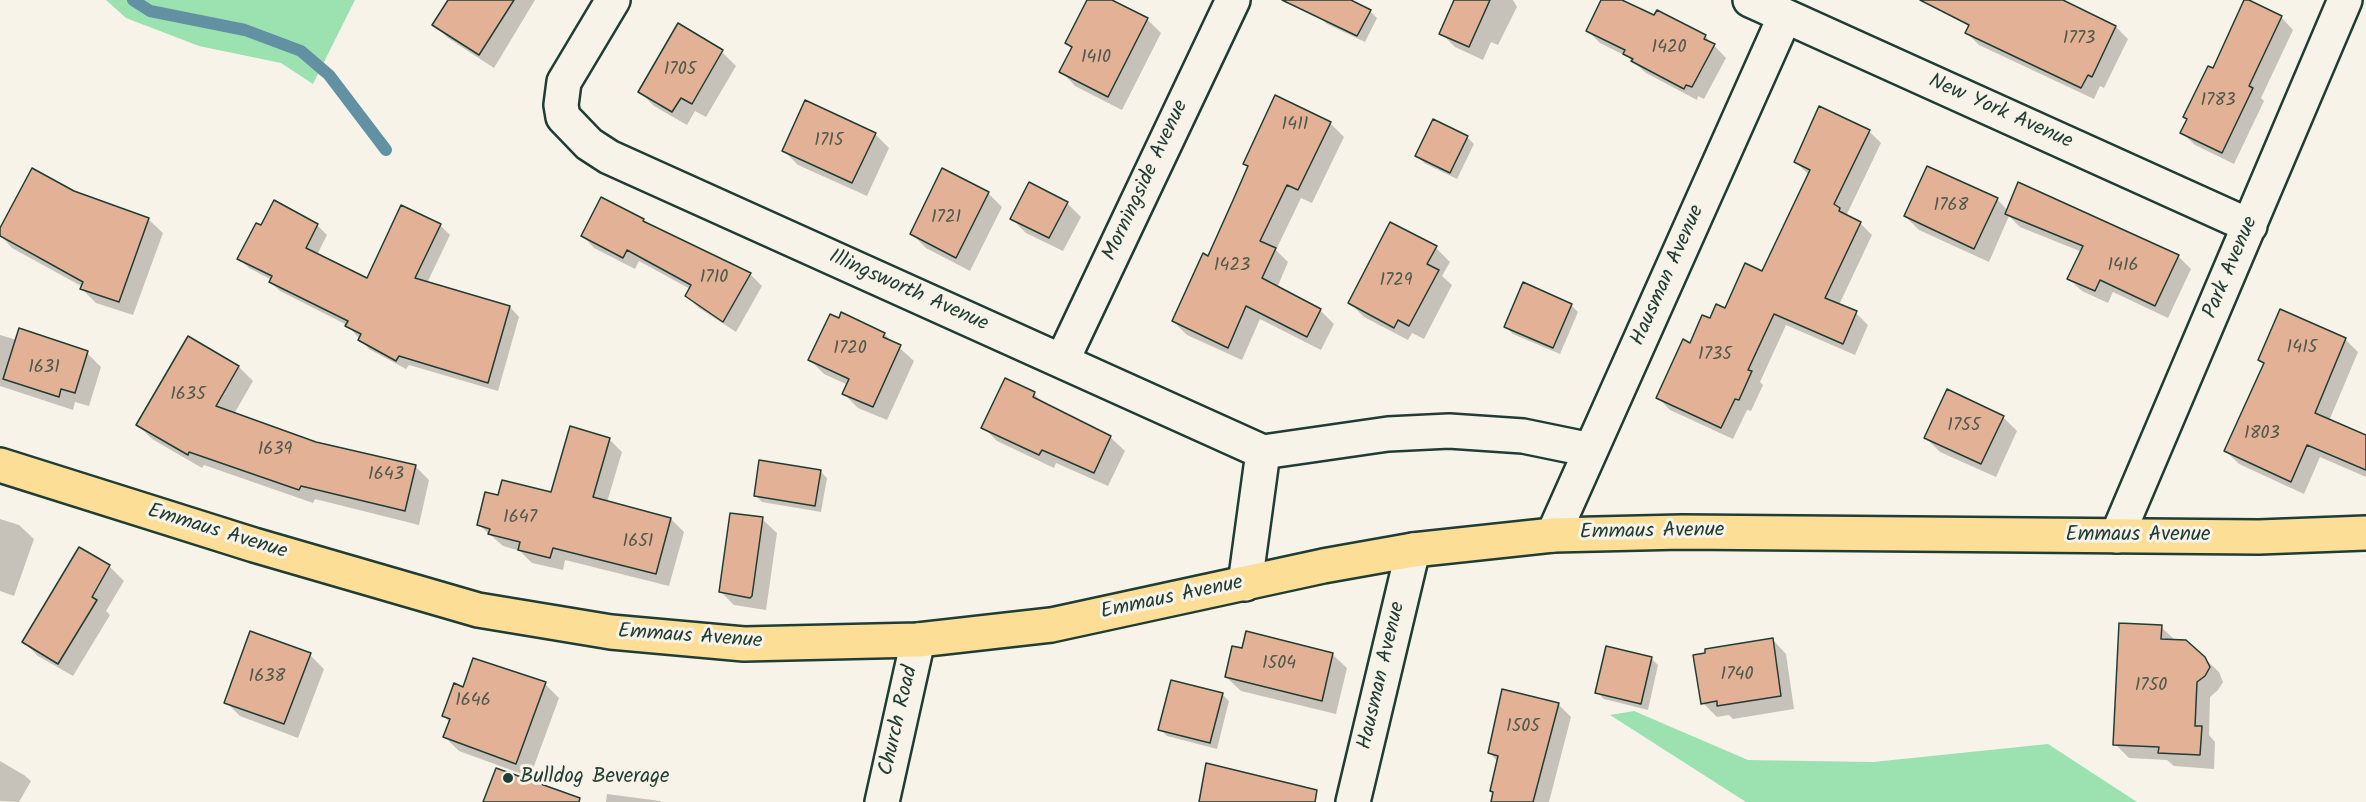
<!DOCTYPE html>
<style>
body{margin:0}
canvas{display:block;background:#f7f3e8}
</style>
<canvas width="2366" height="802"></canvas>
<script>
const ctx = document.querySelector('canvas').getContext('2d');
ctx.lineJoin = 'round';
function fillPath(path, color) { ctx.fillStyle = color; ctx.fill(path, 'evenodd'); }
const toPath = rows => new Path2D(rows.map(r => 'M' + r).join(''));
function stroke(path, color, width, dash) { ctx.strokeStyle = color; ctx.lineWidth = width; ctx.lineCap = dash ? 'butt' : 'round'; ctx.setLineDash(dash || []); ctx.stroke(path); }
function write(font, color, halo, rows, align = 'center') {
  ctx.font = font + ' Kalam,sans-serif'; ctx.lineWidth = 6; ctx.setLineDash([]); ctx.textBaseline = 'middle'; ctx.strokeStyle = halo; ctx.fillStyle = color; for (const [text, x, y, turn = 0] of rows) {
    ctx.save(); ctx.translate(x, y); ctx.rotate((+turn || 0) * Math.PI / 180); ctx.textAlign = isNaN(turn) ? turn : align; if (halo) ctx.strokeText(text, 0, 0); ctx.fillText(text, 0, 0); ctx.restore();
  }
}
const green = toPath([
 [106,0,355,0,313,84,281,63,199,46,126,18],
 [1634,711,1748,760,1873,762,2048,744,2137,802,1746,802,1610,715]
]);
const shadow = toPath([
 [450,0,535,0,494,68,448,38,434,24],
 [1095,0,1109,0,1147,19,1161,33,1122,110,1075,86,1061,71,1073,49,1067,43],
 [1328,0,1347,0,1370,11,1377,18,1365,42,1327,24,1320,17],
 [1456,0,1513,0,1517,7,1498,45,1491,42,1483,60,1455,47,1441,33],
 [1603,0,1619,0,1705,36,1726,58,1704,99,1698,96,1697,100,1646,73,1628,57,1600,43,1588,31],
 [1970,0,2060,0,2116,27,2128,39,2104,88,2100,86,2094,99,1979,45,1967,33,1970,28,1961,19],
 [2281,17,2293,30,2261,98,2264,101,2234,164,2195,145,2182,133],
 [722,52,736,66,706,117,695,111,687,125,654,106,640,92],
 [1330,123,1344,137,1312,203,1301,198,1276,250,1288,262,1277,288,1320,310,1334,324,1321,350,1260,319,1242,360,1187,335,1173,321,1208,258,1249,168,1244,164],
 [1869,131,1881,143,1846,216,1860,223,1872,235,1839,305,1856,313,1868,325,1855,355,1786,325,1760,382,1763,385,1751,411,1747,410,1733,439,1670,410,1658,398,1690,345,1710,320,1726,310,1762,273,1809,175,1796,162],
 [875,134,889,148,867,196,798,165,784,151],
 [1467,137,1474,144,1457,179,1424,163,1417,156],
 [73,193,148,219,163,233,133,315,96,303,82,289,83,287,12,248,0,235,0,231],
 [988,193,1002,207,970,271,926,248,912,234],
 [1997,199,2008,211,2178,256,2191,269,2168,318,2113,292,2108,303,2082,291,2069,279,2082,252,2020,227,2009,216,1989,262,1919,230,1905,216],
 [1067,203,1081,217,1063,251,1026,233,1012,219],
 [643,220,649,226,750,274,762,286,736,332,699,308,687,296,690,289,639,261,635,269,594,248,583,236],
 [317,225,327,235,317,255,368,280,440,225,450,235,427,283,510,307,519,317,498,391,409,365,406,369,369,349,347,325,280,291,270,282,272,280,249,268,239,259,262,227],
 [1436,248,1450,262,1442,276,1452,285,1424,339,1412,333,1408,340,1364,317,1350,303],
 [1571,305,1578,312,1560,354,1513,334,1506,327],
 [842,314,884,334,914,361,887,420,858,408,844,394,848,385,824,374,810,360],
 [0,335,17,340,87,353,101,367,89,406,75,402,73,410,0,386],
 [189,338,239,367,253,381,234,414,315,444,415,466,429,480,419,525,315,499,313,503,204,465,202,468,152,439,138,425],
 [2345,339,2358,352,2329,421,2366,436,2366,477,2320,457,2304,494,2239,464,2226,451,2264,365,2260,360],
 [1034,394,1046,405,1110,437,1125,451,1108,486,1056,463,1054,468,997,441,983,427],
 [2003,417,2017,431,1996,477,1940,452,1926,438],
 [609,439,622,452,607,502,671,519,684,532,669,586,565,560,563,570,532,563,520,551,503,546,479,525,499,497,552,494],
 [820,471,827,478,821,512,762,502,755,495],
 [0,519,19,525,34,539,14,596,0,591],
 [762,519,777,533,766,610,734,605,720,591],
 [80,549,110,567,124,581,106,611,110,615,73,676,38,656,24,642],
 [2161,627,2176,641,2204,658,2219,672,2223,682,2218,690,2210,697,2209,735,2215,742,2214,769,2174,766,2167,760,2129,758,2115,744],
 [1772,639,1786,654,1794,709,1733,719,1729,715,1717,717,1703,703],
 [1332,654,1347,668,1336,714,1241,691,1226,677],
 [310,655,324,669,298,738,240,716,226,702],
 [1651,658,1658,665,1648,710,1604,699,1597,692],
 [545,684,559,698,530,777,459,751,445,737,450,723,444,716,464,689],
 [1222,694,1229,701,1217,749,1167,736,1160,729],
 [1558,704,1571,717,1549,802,1493,802,1498,762,1490,753],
 [0,761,24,775,31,781,19,802,0,801],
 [607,794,660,801,661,802,606,802]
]);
const stream = toPath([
 [133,0,150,11,245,30,301,51,329,75,386,150]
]);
const building = toPath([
 [448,0,514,0,479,55,432,25,448,0],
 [1087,0,1112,0,1148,18,1108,97,1059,72,1072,47,1065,43,1087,0],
 [1282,0,1351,0,1371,10,1357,36,1282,0],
 [1454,0,1490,0,1469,47,1439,34,1454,0],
 [1601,0,1622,0,1654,15,1657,10,1706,35,1704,39,1715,44,1692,87,1686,85,1684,89,1631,61,1633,59,1623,54,1625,50,1586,31,1601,0],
 [1920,0,2063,0,2116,26,2092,77,2088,75,2081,88,1965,33,1969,25,1920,0],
 [2244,0,2249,0,2282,16,2249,86,2253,88,2222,153,2180,133,2187,119,2183,117,2208,66,2213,68,2244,0],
 [678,23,723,50,692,104,681,98,672,112,638,92,678,23],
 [1275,95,1331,122,1298,190,1287,185,1260,241,1276,248,1262,278,1321,309,1307,337,1246,306,1228,348,1172,321,1203,253,1208,256,1234,198,1248,166,1243,164,1275,95],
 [805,100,876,133,852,183,782,151,805,100],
 [1819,106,1870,130,1834,204,1840,208,1839,211,1861,222,1825,298,1857,311,1843,344,1774,314,1748,370,1752,371,1739,400,1735,399,1721,428,1656,398,1683,339,1690,343,1702,315,1710,318,1716,304,1725,308,1745,263,1762,271,1810,170,1794,162,1819,106],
 [1433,119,1468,136,1450,173,1415,156,1433,119],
 [1927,166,1998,198,1974,249,1904,216,1927,166],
 [32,168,74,191,149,218,119,302,80,289,83,282,0,236,0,228,32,168],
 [942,168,989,192,956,258,910,234,942,168],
 [1029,182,1068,202,1049,238,1010,219,1029,182],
 [2018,182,2179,255,2155,306,2100,280,2095,291,2067,279,2083,246,2005,214,2018,182],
 [601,197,644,219,643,221,751,273,723,322,685,296,691,285,627,250,623,258,581,236,601,197],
 [274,200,318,224,306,248,367,278,401,205,441,224,415,278,510,306,488,383,399,356,396,361,358,340,361,334,345,326,348,321,269,282,272,276,237,259,256,223,261,225,274,200],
 [1390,222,1437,246,1427,264,1439,270,1409,326,1398,320,1394,328,1348,303,1390,222],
 [1523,282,1572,304,1553,348,1504,327,1523,282],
 [2280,309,2346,338,2315,413,2366,435,2366,470,2307,445,2291,482,2224,451,2264,363,2258,360,2280,309],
 [841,312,885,333,883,337,901,345,873,407,842,394,849,379,808,360,830,314,839,318,841,312],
 [19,328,88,351,75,393,61,389,59,397,3,379,19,328],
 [188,336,239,366,216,406,316,442,416,465,405,511,301,486,299,490,189,452,188,455,136,425,188,336],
 [1005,378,1035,392,1033,397,1111,436,1094,473,1042,450,1039,455,981,428,1005,378],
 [1947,389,2004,416,1981,464,1924,438,1947,389],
 [570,426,610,438,593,497,671,518,656,574,553,548,550,558,518,550,520,542,488,534,490,529,477,525,485,492,498,495,502,480,551,492,570,426],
 [759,460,821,470,815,506,754,496,759,460],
 [730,513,763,517,752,596,750,598,719,592,730,513],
 [79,547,110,565,92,597,97,600,58,664,22,642,79,547],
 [2119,623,2162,625,2161,639,2186,640,2205,657,2210,667,2205,676,2197,682,2195,726,2202,726,2200,755,2158,753,2159,747,2113,745,2119,623],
 [250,631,311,653,284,724,224,703,250,631],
 [1246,631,1333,653,1322,701,1225,677,1232,646,1242,648,1246,631],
 [1773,638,1781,696,1717,706,1717,701,1701,704,1693,655,1705,653,1705,649,1773,638],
 [1606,646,1652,657,1641,704,1595,693,1606,646],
 [473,658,546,682,516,764,443,737,450,719,442,716,454,683,463,687,473,658],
 [1171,680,1223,693,1210,743,1158,730,1171,680],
 [1502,689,1559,703,1533,802,1491,802,1493,792,1490,791,1498,756,1488,753,1502,689],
 [1206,763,1317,790,1315,802,1199,802,1206,763],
 [496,768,580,798,579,802,483,802,496,768]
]);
const minor = toPath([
 [613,0,564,82,561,105,563,117,589,144,609,157,1263,452,1245,584],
 [1750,0,2250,226],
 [1062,361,1233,0],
 [1263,452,1388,434,1449,431,1523,436,1591,450],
 [1553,535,1785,16],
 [2117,536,2345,0],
 [882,802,918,640],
 [1353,802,1413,550]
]);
const major = toPath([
 [0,465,254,545,478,610,611,632,744,644,918,640,1051,625,1323,566,1413,550,1553,535,1682,532,2259,537,2366,533]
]);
const markers = [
 [508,778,6,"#1f3d34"]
];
const numberNames = [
 ["1773",2079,40],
 ["1420",1669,49],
 ["1410",1096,59],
 ["1705",680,71],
 ["1783",2218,102],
 ["1411",1295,126],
 ["1715",829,142],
 ["1768",1951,207],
 ["1721",946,219],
 ["1423",1232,267],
 ["1416",2123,267],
 ["1710",714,279],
 ["1729",1396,282],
 ["1415",2302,349],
 ["1720",850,350],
 ["1735",1715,356],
 ["1631",44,369],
 ["1635",188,396],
 ["1755",1964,427],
 ["1803",2262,435],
 ["1639",275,451],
 ["1643",386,476],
 ["1647",520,519],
 ["1651",638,543],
 ["1504",1279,665],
 ["1740",1737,676],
 ["1638",267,678],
 ["1750",2151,687],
 ["1646",473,702],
 ["1505",1523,728]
];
const streetNames = [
 ["New York Avenue",2000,113,24],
 ["Morningside Avenue",1147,181,-65],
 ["Park Avenue",2232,268,-67],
 ["Hausman Avenue",1669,276,-66],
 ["Illingsworth Avenue",908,292,24],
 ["Emmaus Avenue",217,533,17],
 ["Emmaus Avenue",1652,533,-1],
 ["Emmaus Avenue",2138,536],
 ["Emmaus Avenue",1172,599,-12],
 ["Emmaus Avenue",690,638,4],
 ["Hausman Avenue",1383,676,-77],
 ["Church Road",900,721,-77]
];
const poiNames = [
 ["Bulldog Beverage",520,778]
];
fillPath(green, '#9be2b0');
fillPath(shadow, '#0003');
stroke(stream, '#6291a3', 12);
fillPath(building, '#e3b195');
stroke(building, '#1f3d34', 1.5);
stroke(minor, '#1f3d34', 38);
stroke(major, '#1f3d34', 38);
stroke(minor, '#f7f3e8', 33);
stroke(major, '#fcde96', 33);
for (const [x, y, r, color] of markers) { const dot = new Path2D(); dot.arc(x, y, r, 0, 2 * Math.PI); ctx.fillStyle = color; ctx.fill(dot); stroke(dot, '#f7f3e8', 2); }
write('18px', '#505a4c', null, numberNames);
write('21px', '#1f3d34', '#f7f3e8', streetNames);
write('21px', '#1f3d34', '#f7f3e8', poiNames, 'left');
</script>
